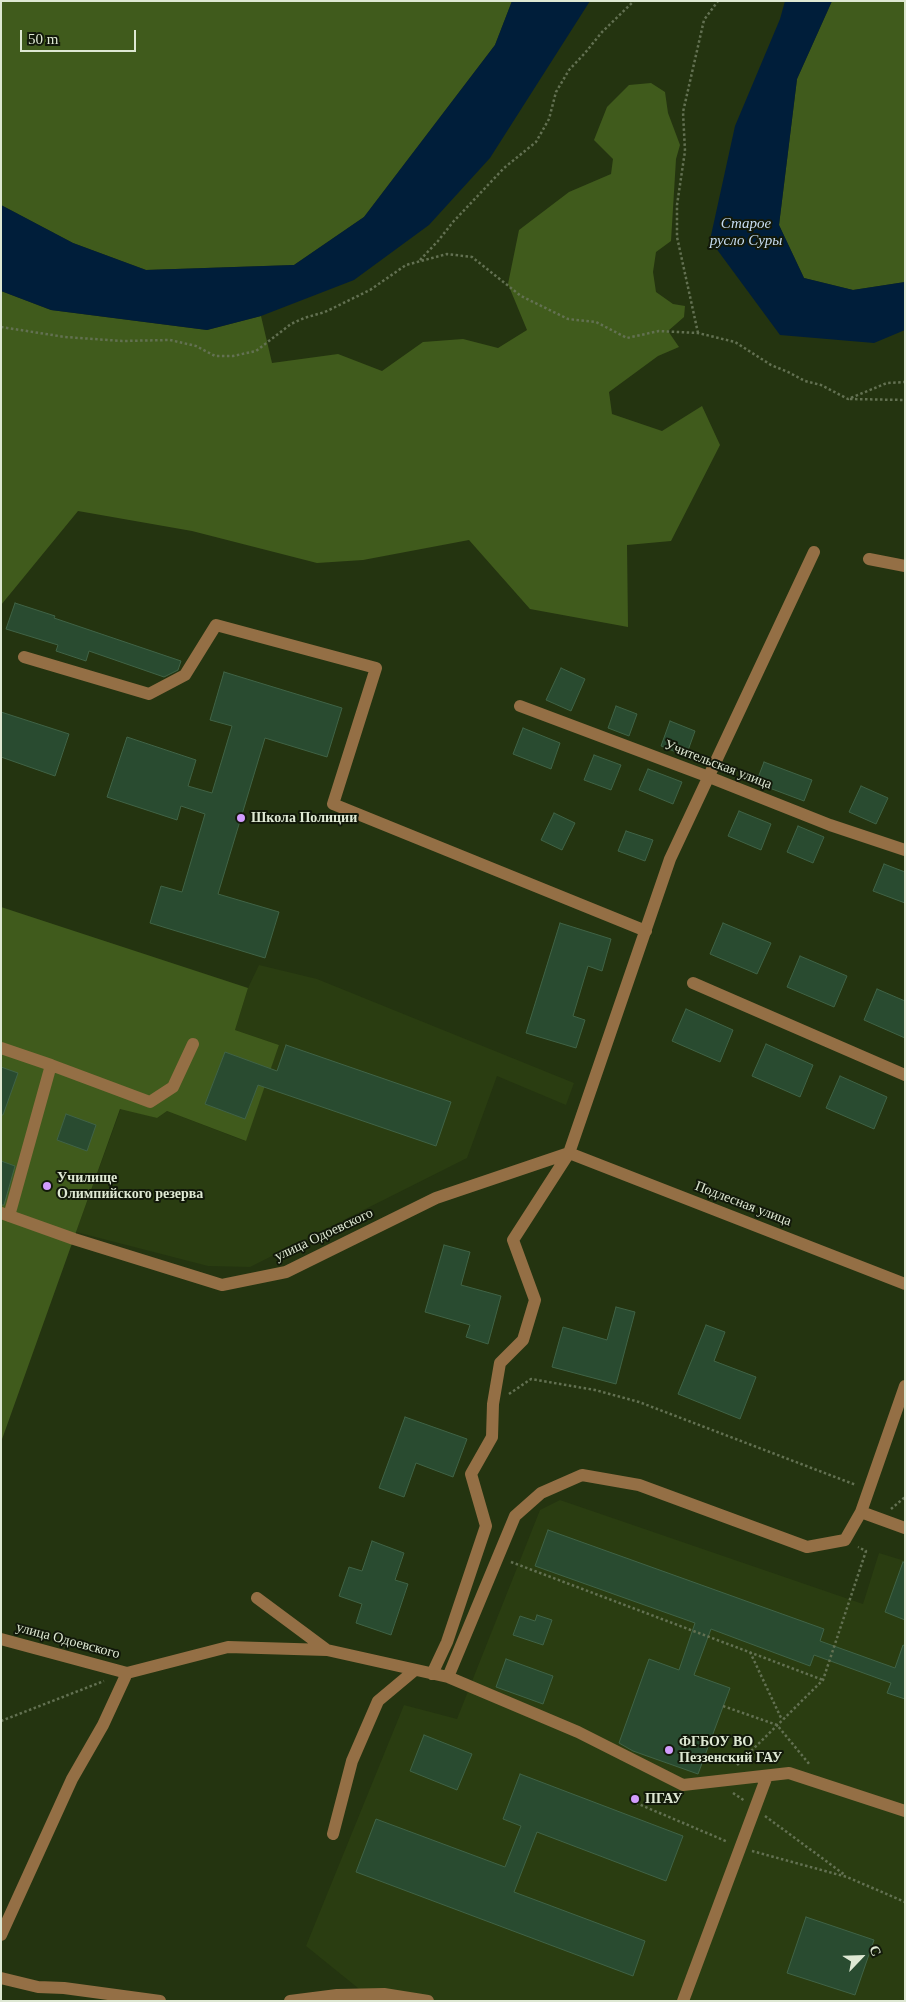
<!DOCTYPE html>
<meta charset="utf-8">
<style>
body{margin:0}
#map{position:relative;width:906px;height:2002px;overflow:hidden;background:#243410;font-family:Georgia,serif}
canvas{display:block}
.frame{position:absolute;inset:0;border:2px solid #dee8d3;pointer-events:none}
.north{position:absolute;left:836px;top:1932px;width:50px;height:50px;-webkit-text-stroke:4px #12190a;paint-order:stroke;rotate:66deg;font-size:14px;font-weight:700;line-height:20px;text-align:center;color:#dee8d3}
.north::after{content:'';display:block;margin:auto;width:18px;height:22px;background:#dee8d3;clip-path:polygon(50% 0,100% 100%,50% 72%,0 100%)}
.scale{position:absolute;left:20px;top:30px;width:116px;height:22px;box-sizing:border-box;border:2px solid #dee8d3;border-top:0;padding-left:6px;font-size:15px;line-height:18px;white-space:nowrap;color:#dee8d3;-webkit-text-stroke:4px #12190a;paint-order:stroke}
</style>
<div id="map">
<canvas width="906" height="2002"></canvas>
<div class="frame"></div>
<div class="north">С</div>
<div class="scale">50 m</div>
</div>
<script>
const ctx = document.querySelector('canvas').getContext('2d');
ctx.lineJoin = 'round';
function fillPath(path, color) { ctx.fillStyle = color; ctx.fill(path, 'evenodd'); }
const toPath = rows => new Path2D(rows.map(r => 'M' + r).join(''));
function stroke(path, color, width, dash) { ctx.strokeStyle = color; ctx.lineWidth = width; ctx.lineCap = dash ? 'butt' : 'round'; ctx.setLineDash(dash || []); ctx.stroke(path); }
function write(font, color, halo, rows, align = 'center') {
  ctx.font = font + ' Georgia,serif'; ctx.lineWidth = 4; ctx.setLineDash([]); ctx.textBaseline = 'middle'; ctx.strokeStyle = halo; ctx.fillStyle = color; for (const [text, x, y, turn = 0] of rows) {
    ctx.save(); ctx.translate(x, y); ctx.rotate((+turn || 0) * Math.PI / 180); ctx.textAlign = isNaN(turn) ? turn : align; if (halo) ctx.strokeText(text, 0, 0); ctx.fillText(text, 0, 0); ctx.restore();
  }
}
const built = toPath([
 [259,965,317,979,574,1083,566,1105,497,1076,467,1158,250,1267,208,1266,76,1232,121,1108,157,1118,167,1111,245,1141,279,1045,235,1030,248,988],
 [560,1500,863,1604,879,1553,905,1561,905,2001,374,2001,306,1946,404,1705,457,1719,540,1510]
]);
const green = toPath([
 [1,1,512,1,495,45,364,217,294,265,146,270,73,243,1,205],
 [832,1,905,1,905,282,853,290,804,278,779,225,797,79],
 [651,83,665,92,668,113,680,145,676,159,671,241,656,252,653,272,656,292,673,304,685,306,684,317,668,331,679,347,658,356,609,392,612,414,662,431,702,406,720,445,671,541,627,545,628,627,530,609,469,540,363,560,317,563,192,531,78,511,1,605,1,291,51,310,207,330,261,316,272,363,338,354,382,371,423,342,463,339,498,348,527,330,508,284,519,230,569,192,611,174,613,159,594,140,607,107,629,85],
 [1,907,248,988,235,1030,279,1045,246,1141,167,1111,157,1118,120,1109,1,1442]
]);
const water = toPath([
 [512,1,590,1,490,158,429,225,354,280,261,316,207,330,51,310,1,291,1,205,73,243,146,270,294,265,364,217,495,45],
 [785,1,832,1,797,79,779,225,804,278,853,290,905,282,905,330,874,343,780,335,710,240,735,126,780,19]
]);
const building = toPath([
 [15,603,55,616,54,618,181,661,178,670,164,677,89,651,86,661,56,651,58,645,6,629,15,603],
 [561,668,585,679,571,711,546,700,561,668],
 [224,672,342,708,327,757,265,738,218,894,279,912,265,958,150,923,161,886,182,892,205,814,181,806,177,820,107,797,127,737,196,760,188,786,212,793,232,726,210,720,224,672],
 [616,706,637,714,629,736,608,728,616,706],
 [1,712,69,734,55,776,1,757,1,712],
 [670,721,695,731,686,756,661,746,670,721],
 [523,728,560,743,551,769,513,754,523,728],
 [594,755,621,765,611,790,584,780,594,755],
 [764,762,812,780,804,801,756,783,764,762],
 [648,769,682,782,673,804,639,790,648,769],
 [861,786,888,798,876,824,849,812,861,786],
 [739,811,771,824,761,850,728,836,739,811],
 [554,813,575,823,562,850,541,840,554,813],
 [798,826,824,837,813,863,787,852,798,826],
 [626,831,653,840,645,861,618,851,626,831],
 [884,864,905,872,905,903,873,891,884,864],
 [560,923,611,939,602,971,588,966,573,1016,585,1020,576,1048,526,1033,560,923],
 [723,923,771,943,757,974,710,954,723,923],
 [800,956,847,976,834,1007,787,987,800,956],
 [877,989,905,1001,905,1038,864,1020,877,989],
 [686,1009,733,1030,720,1062,672,1041,686,1009],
 [766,1044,813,1065,800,1097,752,1076,766,1044],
 [286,1045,451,1102,436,1146,258,1085,245,1119,205,1104,225,1052,277,1071,286,1045],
 [1,1067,18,1073,3,1115,1,1115,1,1067],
 [840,1076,887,1097,874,1129,826,1108,840,1076],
 [66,1114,96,1125,87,1151,57,1140,66,1114],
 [1,1161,15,1166,4,1205,1,1205,1,1161],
 [444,1245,470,1252,461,1285,501,1296,488,1344,466,1337,470,1325,425,1312,444,1245],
 [616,1307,635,1312,616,1384,552,1367,563,1327,607,1340,616,1307],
 [706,1325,725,1332,714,1361,756,1377,740,1419,678,1394,706,1325],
 [405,1417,467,1439,453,1477,416,1463,404,1497,379,1488,405,1417],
 [548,1530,824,1629,820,1641,895,1668,903,1645,905,1646,905,1699,887,1693,891,1683,814,1655,810,1666,711,1629,694,1675,730,1688,698,1774,633,1751,619,1743,649,1659,679,1670,695,1623,535,1566,548,1530],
 [372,1541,404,1553,395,1580,408,1584,391,1635,356,1623,362,1604,339,1596,349,1567,362,1571,372,1541],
 [903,1562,905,1563,905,1620,885,1612,903,1562],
 [537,1615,552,1620,543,1645,513,1635,520,1616,535,1621,537,1615],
 [506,1659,553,1676,543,1704,496,1687,506,1659],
 [424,1735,472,1754,457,1790,410,1771,424,1735],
 [520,1774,683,1836,666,1881,537,1832,514,1892,645,1941,633,1976,356,1872,376,1819,505,1867,521,1826,503,1819,520,1774],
 [806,1917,874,1940,855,1995,787,1973,806,1917]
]);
const path = toPath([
 [420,260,438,241,453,222,504,168,536,142,549,119,556,92,569,70,585,53,602,32,634,1],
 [1,327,65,337,122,341,170,340,196,346,215,356,233,356,256,351,291,324,304,318,325,312,370,290,406,265,447,254,472,257,521,296,568,319,596,322,627,338,659,331,698,333,735,342,771,365,788,372,805,381,821,385,848,399,887,383,905,382],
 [698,333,677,237,677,205,685,151,683,112,704,20,718,1],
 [850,399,905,400],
 [509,1394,531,1379,595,1390,639,1402,856,1485],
 [891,1509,905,1497],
 [511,1562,823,1680],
 [750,1652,782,1720],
 [723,1706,777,1725,810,1765],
 [1,1721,104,1681],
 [737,1765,823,1680,866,1551,858,1547],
 [733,1793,745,1801],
 [636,1803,728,1842],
 [765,1816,845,1875],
 [752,1851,847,1877,905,1902]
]);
const minor = toPath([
 [869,559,905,566],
 [24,657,149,694,185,675,216,625,376,668,333,804,646,931],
 [520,706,709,777,830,825,905,850],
 [693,983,905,1075],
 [1,1048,51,1065,9,1216],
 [51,1065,150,1102,173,1087,193,1044],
 [569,1153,905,1284],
 [1,1213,74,1239,222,1285,286,1272,436,1198,569,1153],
 [861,1512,905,1528],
 [257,1598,327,1650],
 [1,1639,127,1673,228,1647,327,1650,448,1677,578,1732,683,1785,789,1773,905,1811],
 [432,1674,447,1642,486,1526,471,1474,492,1437,493,1404,500,1363,523,1340,535,1300,513,1240,569,1153,670,859,814,552],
 [448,1677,515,1516,541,1493,582,1475,639,1485,807,1547,845,1540,861,1512,905,1386],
 [333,1834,352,1761,378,1701,415,1670],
 [1,1935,72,1779,103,1725,127,1673],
 [1,1978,38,1987,64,1988,160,2001],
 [290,2001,337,1995,384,1994,428,2001],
 [683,2001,767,1776]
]);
const markers = [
 [241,818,5,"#d29cfd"],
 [47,1186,5,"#d29cfd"],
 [669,1750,5,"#d29cfd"],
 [635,1799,5,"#d29cfd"]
];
const streetNames = [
 ["Учительская улица",718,765,21],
 ["Подлесная улица",743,1204,21],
 ["улица Одоевского",324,1235,-25],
 ["улица Одоевского",68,1641,15]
];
const poiNames = [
 ["Школа Полиции",251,818],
 ["Училище",57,1178],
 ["Олимпийского резерва",57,1194],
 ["ФГБОУ ВО",679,1742],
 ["Пеззенский ГАУ",679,1758],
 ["ПГАУ",645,1799]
];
const waterNames = [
 ["Старое",746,224],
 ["русло Суры",746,241]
];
fillPath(built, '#2a3d11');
fillPath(green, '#405b1c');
fillPath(water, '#001e3a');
fillPath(building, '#294b30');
stroke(building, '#406346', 1);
stroke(path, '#637152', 2.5, [2.5, 2.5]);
stroke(minor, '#946f45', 12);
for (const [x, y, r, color] of markers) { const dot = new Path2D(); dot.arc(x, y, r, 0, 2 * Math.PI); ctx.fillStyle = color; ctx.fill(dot); stroke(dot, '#12190a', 2); }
write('14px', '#dee8d3', '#12190a', streetNames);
write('bold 14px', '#dee8d3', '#12190a', poiNames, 'left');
write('italic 15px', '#c6dcf2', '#12190a', waterNames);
</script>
